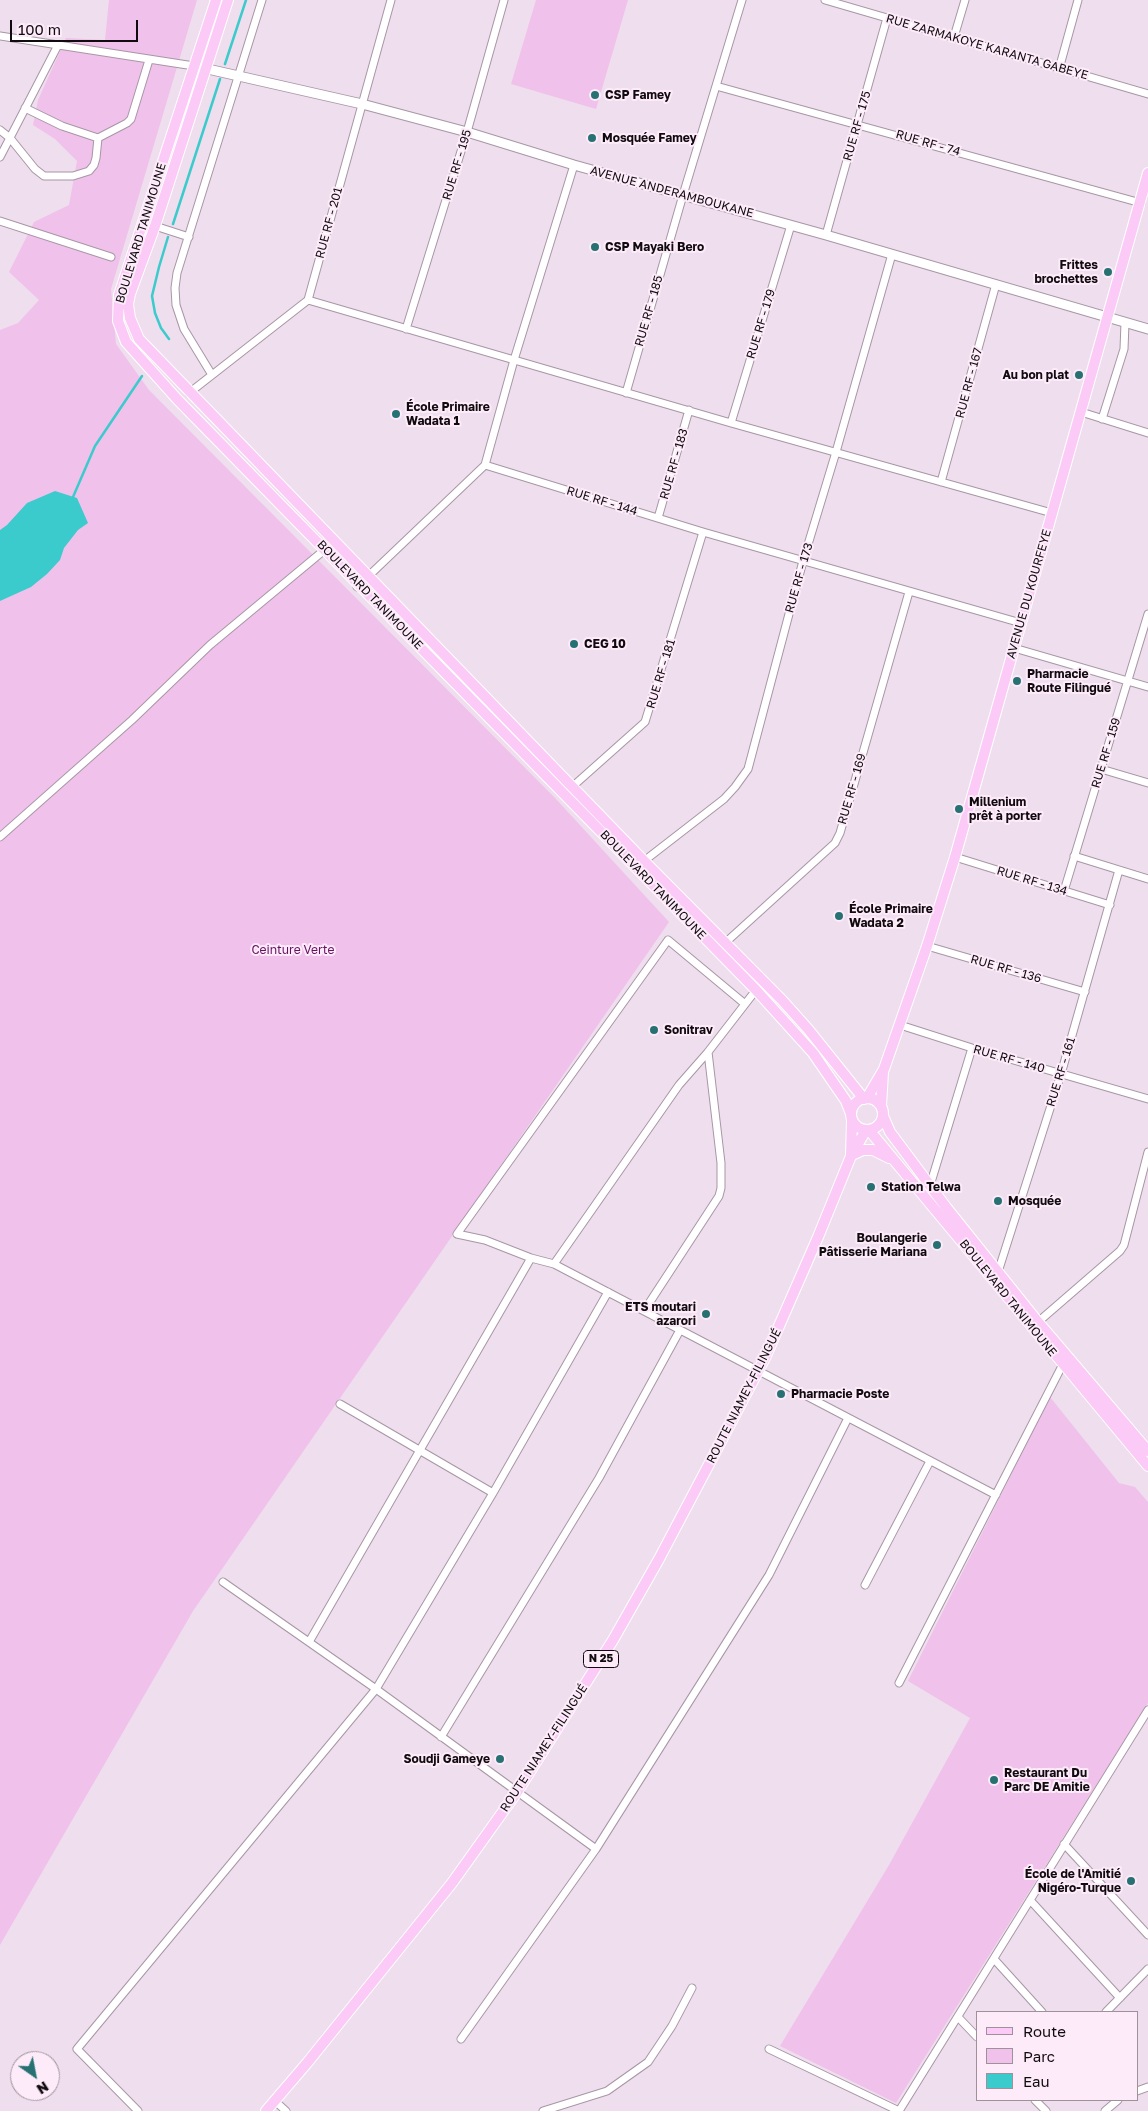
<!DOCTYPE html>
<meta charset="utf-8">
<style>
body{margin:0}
#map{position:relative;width:1148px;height:2111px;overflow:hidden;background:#efdeed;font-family:"Golos Text",sans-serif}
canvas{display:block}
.legend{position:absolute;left:976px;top:2011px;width:162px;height:90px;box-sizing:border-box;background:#fdebfa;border:1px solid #9f919c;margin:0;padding:6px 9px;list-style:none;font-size:15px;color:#110b10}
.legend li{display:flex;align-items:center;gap:10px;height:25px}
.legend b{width:25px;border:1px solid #9f919c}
.north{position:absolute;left:10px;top:2051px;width:50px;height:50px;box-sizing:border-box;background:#fdebfa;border:1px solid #9f919c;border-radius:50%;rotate:147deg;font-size:14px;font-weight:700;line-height:20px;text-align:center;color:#110b10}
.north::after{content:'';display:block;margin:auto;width:18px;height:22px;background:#277172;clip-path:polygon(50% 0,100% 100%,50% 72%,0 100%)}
.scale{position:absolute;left:10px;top:20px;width:128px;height:22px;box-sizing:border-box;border:2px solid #110b10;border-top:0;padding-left:6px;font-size:15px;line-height:18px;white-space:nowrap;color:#110b10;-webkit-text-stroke:4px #fdebfa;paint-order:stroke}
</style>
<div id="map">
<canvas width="1148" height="2111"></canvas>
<ul class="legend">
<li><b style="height:6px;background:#fbcaf7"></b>Route</li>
<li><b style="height:14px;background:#f0c1eb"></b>Parc</li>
<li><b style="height:14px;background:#3bcbcc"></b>Eau</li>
</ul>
<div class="north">N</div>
<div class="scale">100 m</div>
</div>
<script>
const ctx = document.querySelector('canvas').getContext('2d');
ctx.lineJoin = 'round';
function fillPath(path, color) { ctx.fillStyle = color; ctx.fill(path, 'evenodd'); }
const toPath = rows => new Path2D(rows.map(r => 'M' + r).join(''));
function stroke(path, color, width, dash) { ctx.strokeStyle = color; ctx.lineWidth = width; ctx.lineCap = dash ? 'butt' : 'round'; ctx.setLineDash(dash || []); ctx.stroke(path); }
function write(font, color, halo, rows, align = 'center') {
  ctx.font = font + ' "Golos Text",sans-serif'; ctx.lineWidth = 4; ctx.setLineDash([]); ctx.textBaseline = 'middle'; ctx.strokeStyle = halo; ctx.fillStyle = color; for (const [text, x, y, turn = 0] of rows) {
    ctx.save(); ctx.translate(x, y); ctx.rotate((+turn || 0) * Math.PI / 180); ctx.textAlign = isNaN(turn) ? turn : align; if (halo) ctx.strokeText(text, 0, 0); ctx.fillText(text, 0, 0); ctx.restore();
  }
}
const green = toPath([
 [109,0,197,0,111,289,116,344,149,390,556,799,669,922,193,1611,0,1945,0,330,18,323,39,300,9,272,34,222,69,205,77,161,55,139,33,125,38,100,66,38,105,40],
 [536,0,628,0,596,109,511,84],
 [1050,1397,1119,1483,1135,1487,1148,1502,1148,1703,896,2103,780,2046,889,1865,970,1718,908,1681]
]);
const water = toPath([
 [55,491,77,498,88,523,78,530,64,548,60,560,47,574,31,587,0,601,0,530,7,525,27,503]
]);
const stream = toPath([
 [225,64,246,0],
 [173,224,220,79],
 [168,237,159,267,152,296,155,313,161,328,169,339],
 [73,497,95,446,142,376]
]);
const minor = toPath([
 [825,0,1148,94],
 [0,36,194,66],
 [954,37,965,0],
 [1059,69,1078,0],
 [716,86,1141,203],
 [25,108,62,126,98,138,127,123,131,119,149,60],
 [0,130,10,138,35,169,44,176,73,176,89,171,94,165,96,158,98,138],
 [0,157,58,45],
 [574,165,514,360,485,465,703,532,1021,623],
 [0,221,111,257],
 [155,226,189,237],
 [826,235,887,18],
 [308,300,731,423,1052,513],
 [406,329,467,132,504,0],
 [212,375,184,329,176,305,175,288,177,273,262,0],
 [189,393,308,300,391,0],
 [626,393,683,195,742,0],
 [1081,412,1148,433],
 [1102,419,1124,349,1125,323],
 [731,423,791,225],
 [941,482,996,284],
 [658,518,689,410],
 [357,587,485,465],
 [1014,648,1148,687],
 [1101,769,1148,783],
 [572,787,645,722,703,532],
 [0,837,132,720,210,645,334,542],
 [1074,856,1148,879],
 [955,857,1110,905],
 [644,861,724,799,735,787,748,769,803,561,836,452,892,254],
 [1064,891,1148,614],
 [725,943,835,843,840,833,909,592],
 [927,946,1085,992],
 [745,1004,668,940,457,1234,485,1240,531,1258,554,1264,996,1495],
 [900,1025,972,1048,1148,1099],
 [928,1184,932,1179,972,1048],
 [554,1264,679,1085,708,1052,756,990],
 [998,1272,1061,1074,1119,870],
 [644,1311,719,1196,721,1188,721,1163,708,1052],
 [1038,1322,1120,1251,1124,1245,1148,1152],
 [340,1404,493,1493],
 [223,1582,376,1689,596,1849],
 [865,1585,930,1461],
 [309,1642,531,1258],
 [899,1683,1063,1364],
 [441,1737,599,1478,680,1330],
 [1064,1844,1148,1935],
 [1030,1900,1120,1998],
 [994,1959,1042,2012],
 [1106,2012,1148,1969],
 [958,2017,977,2037],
 [461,2039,596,1849,769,1575,848,1418],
 [769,2049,899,2111],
 [1137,2091,1148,2087],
 [1035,2100,1046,2111],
 [275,2101,286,2111],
 [138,2111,77,2049,376,1689,493,1493,608,1292],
 [543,2111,607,2091,648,2062,672,2026,692,1988],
 [899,2111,1148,1710],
 [1105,2111,1118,2100]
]);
const tertiary = toPath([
 [199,67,362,104,467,132,574,165,826,235,1148,329]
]);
const primary = toPath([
 [216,0,119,295,118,321,126,342,177,399,756,990,813,1053,846,1101,851,1114],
 [228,0,155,226,130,294,128,304,130,318,139,339,644,861,782,1000,808,1029,864,1099],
 '851 1114a16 16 0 1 1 32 0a16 16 0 1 1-32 0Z',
 [867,1098,884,1069,927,946,955,857,1148,173],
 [881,1106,883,1072],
 [883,1116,890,1132,946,1207,1038,1322,1148,1451],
 [869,1130,1148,1466],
 [851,1155,852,1120],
 [852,1155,863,1150,873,1150,889,1158],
 [266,2111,307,2063,452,1883,517,1792,613,1640,659,1559,765,1358,818,1237,851,1156,866,1130]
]);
const markers = [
 [595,95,5,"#277172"],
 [592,138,5,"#277172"],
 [595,247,5,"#277172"],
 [1108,272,5,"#277172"],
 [1079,375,5,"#277172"],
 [396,414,5,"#277172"],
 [574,644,5,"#277172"],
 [1017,681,5,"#277172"],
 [959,809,5,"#277172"],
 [839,916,5,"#277172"],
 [654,1030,5,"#277172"],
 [871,1187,5,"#277172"],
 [998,1201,5,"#277172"],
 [937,1245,5,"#277172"],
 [706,1314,5,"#277172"],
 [781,1394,5,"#277172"],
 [500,1759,5,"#277172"],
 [994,1780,5,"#277172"],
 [1131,1881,5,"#277172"]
];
const shields = [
 [601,1659,35]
];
const shieldNames = [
 ["N 25",601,1659]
];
const streetNames = [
 ["RUE ZARMAKOYE KARANTA GABEYE",987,47,16],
 ["RUE RF - 175",857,126,-74],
 ["RUE RF - 74",928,143,16],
 ["RUE RF - 195",457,165,-73],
 ["AVENUE ANDERAMBOUKANE",672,192,15],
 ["RUE RF - 201",329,223,-75],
 ["BOULEVARD TANIMOUNE",141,233,-73],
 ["RUE RF - 185",649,311,-74],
 ["RUE RF - 179",761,324,-73],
 ["RUE RF - 167",969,383,-75],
 ["RUE RF - 183",674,464,-74],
 ["RUE RF - 144",602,501,17],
 ["RUE RF - 173",799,578,-74],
 ["AVENUE DU KOURFEYE",1029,594,-74],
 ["BOULEVARD TANIMOUNE",370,595,46],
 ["RUE RF - 181",661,674,-73],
 ["RUE RF - 159",1106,753,-73],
 ["RUE RF - 169",852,789,-74],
 ["RUE RF - 134",1032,881,17],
 ["BOULEVARD TANIMOUNE",653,885,46],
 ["RUE RF - 136",1006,969,16],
 ["RUE RF - 140",1009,1059,16],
 ["RUE RF - 161",1061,1072,-73],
 ["BOULEVARD TANIMOUNE",1008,1298,51],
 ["ROUTE NIAMEY-FILINGUÉ",744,1396,-63],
 ["ROUTE NIAMEY-FILINGUÉ",544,1748,-57]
];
const poiNames = [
 ["CSP Famey",605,95],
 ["Mosquée Famey",602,138],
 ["CSP Mayaki Bero",605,247],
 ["Frittes",1098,265,"right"],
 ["brochettes",1098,279,"right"],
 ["Au bon plat",1069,375,"right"],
 ["École Primaire",406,407],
 ["Wadata 1",406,421],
 ["CEG 10",584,644],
 ["Pharmacie",1027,674],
 ["Route Filingué",1027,688],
 ["Millenium",969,802],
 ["prêt à porter",969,816],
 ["École Primaire",849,909],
 ["Wadata 2",849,923],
 ["Sonitrav",664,1030],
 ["Station Telwa",881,1187],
 ["Mosquée",1008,1201],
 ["Boulangerie",927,1238,"right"],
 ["Pâtisserie Mariana",927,1252,"right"],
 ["ETS moutari",696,1307,"right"],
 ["azarori",696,1321,"right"],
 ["Pharmacie Poste",791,1394],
 ["Soudji Gameye",490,1759,"right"],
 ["Restaurant Du",1004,1773],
 ["Parc DE Amitie",1004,1787],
 ["École de l'Amitié",1121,1874,"right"],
 ["Nigéro-Turque",1121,1888,"right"]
];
const parkNames = [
 ["Ceinture Verte",293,950]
];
fillPath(green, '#f0c1eb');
fillPath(water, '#3bcbcc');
stroke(stream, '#3bcbcc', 2.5);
stroke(minor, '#a797a5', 9);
stroke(tertiary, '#a797a5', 11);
stroke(primary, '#fff', 12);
stroke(minor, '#fff', 7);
stroke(tertiary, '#fff', 9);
stroke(primary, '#fbcaf7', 10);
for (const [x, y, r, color] of markers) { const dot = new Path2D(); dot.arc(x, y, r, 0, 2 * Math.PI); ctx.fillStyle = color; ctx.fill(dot); stroke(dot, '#fdebfa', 2); }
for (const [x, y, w] of shields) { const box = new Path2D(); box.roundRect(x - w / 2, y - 8.5, w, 17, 4); ctx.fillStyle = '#fdebfa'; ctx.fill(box); stroke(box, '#110b10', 1); }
write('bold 11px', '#110b10', null, shieldNames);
write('12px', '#110b10', '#fdebfa', streetNames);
write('bold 12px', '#110b10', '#fdebfa', poiNames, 'left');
write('12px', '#640f60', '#fdebfa', parkNames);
</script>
